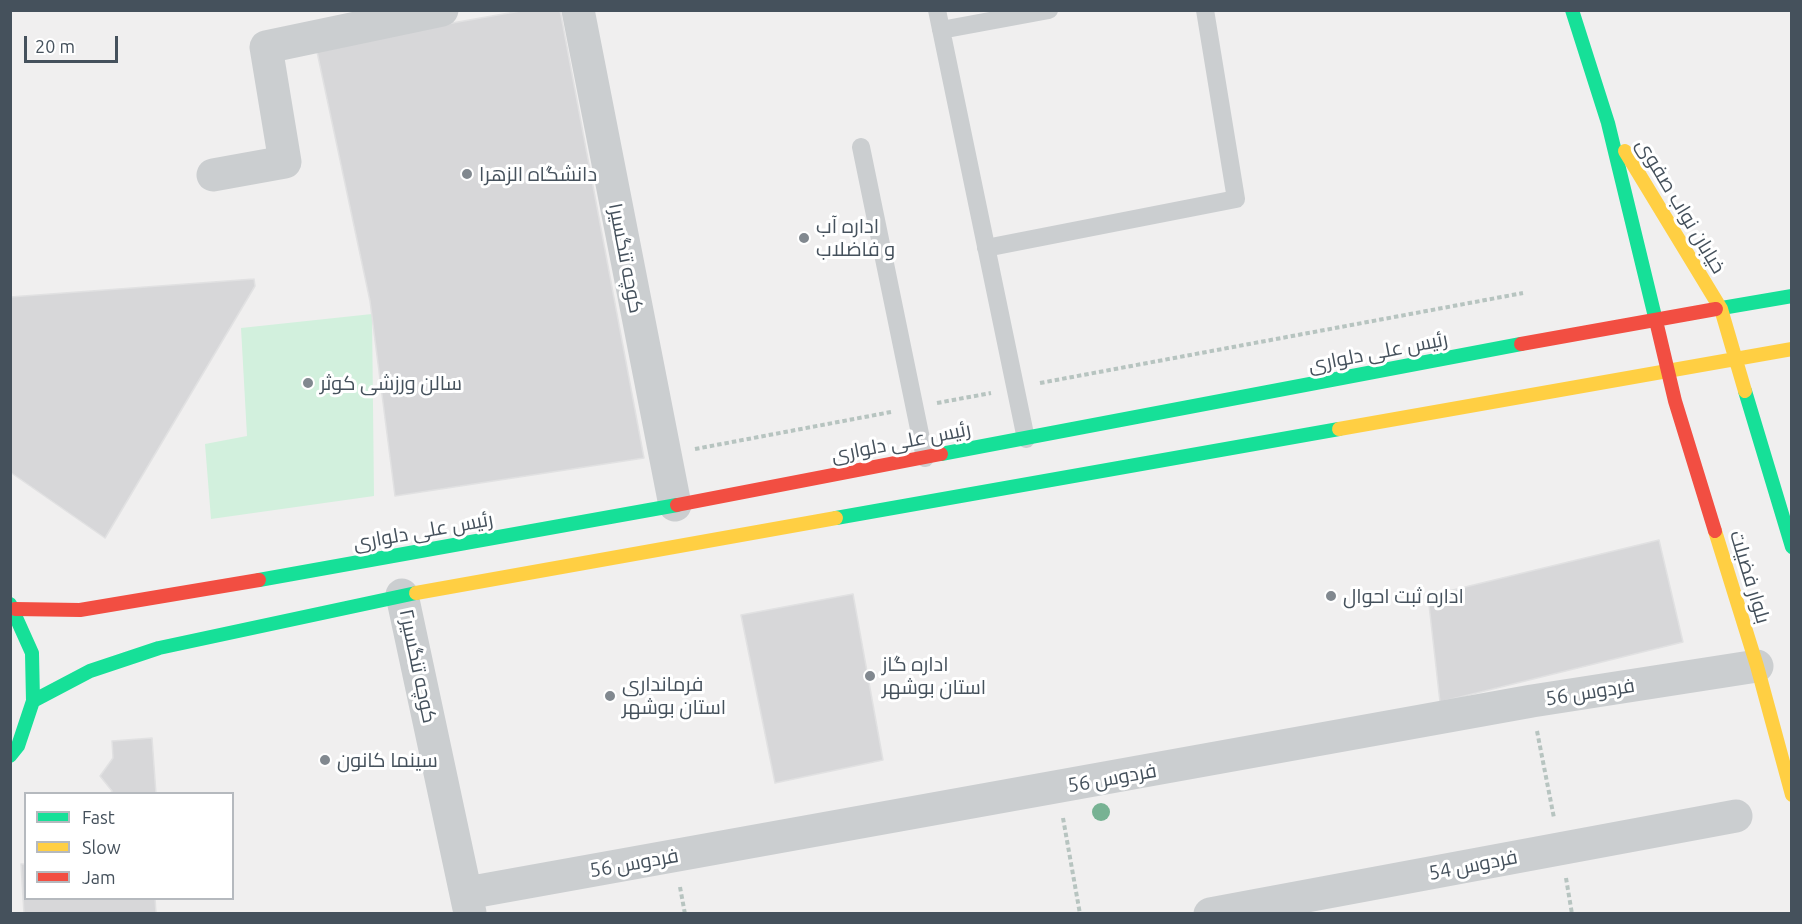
<!DOCTYPE html>
<meta charset="utf-8">
<style>
body{margin:0}
#map{position:relative;width:1802px;height:924px;overflow:hidden;background:#f0efef;font-family:Ubuntu,sans-serif}
canvas{display:block}
.frame{position:absolute;inset:0;border:12px solid #45515c;pointer-events:none}
.legend{position:absolute;left:24px;top:792px;width:210px;height:108px;box-sizing:border-box;background:#fff;border:2px solid #b5b9be;margin:0;padding:8px 10px;list-style:none;font-size:18px;color:#45515c}
.legend li{display:flex;align-items:center;gap:12px;height:30px}
.legend b{width:30px;border:2px solid #b5b9be}
.scale{position:absolute;left:24px;top:36px;width:94px;height:27px;box-sizing:border-box;border:3px solid #45515c;border-top:0;padding-left:8px;font-size:18px;line-height:21px;white-space:nowrap;color:#45515c;-webkit-text-stroke:4px #fff;paint-order:stroke}
</style>
<div id="map">
<canvas width="1802" height="924"></canvas>
<div class="frame"></div>
<ul class="legend">
<li><b style="height:8px;background:#16e098"></b>Fast</li>
<li><b style="height:8px;background:#ffcf43"></b>Slow</li>
<li><b style="height:8px;background:#f24e42"></b>Jam</li>
</ul>
<div class="scale">20 m</div>
</div>
<script>
const ctx = document.querySelector('canvas').getContext('2d');
ctx.lineJoin = 'round';
function fillPath(path, color) { ctx.fillStyle = color; ctx.fill(path, 'evenodd'); }
const toPath = rows => new Path2D(rows.map(r => 'M' + r).join(''));
function stroke(path, color, width, dash) { ctx.strokeStyle = color; ctx.lineWidth = width; ctx.lineCap = dash ? 'butt' : 'round'; ctx.setLineDash(dash || []); ctx.stroke(path); }
function write(font, color, halo, rows, align = 'center') {
  ctx.font = font + ' Ubuntu,Cairo,sans-serif'; ctx.lineWidth = 6; ctx.setLineDash([]); ctx.textBaseline = 'middle'; ctx.strokeStyle = halo; ctx.fillStyle = color; for (const [text, x, y, turn = 0] of rows) {
    ctx.save(); ctx.translate(x, y); ctx.rotate((+turn || 0) * Math.PI / 180); ctx.textAlign = isNaN(turn) ? turn : align; if (halo) ctx.strokeText(text, 0, 0); ctx.fillText(text, 0, 0); ctx.restore();
  }
}
const green = toPath([
 [372,314,374,496,211,519,205,444,247,436,241,328]
]);
const building = toPath([
 [526,10,560,10,644,458,395,496,370,301,316,47,526,10],
 [254,279,255,286,105,538,10,472,10,297,254,279],
 [1659,540,1683,642,1440,702,1428,596,1659,540],
 [853,594,883,760,775,783,741,615,853,594],
 [152,738,156,794,110,794,112,791,100,776,113,758,112,741,152,738],
 [21,864,26,864,26,898,155,898,156,913,24,914,21,864]
]);
const path = toPath([
 [1040,383,1523,293],
 [937,403,991,393],
 [695,449,891,412],
 [1537,731,1554,818],
 [1063,818,1080,914],
 [1566,878,1572,914],
 [680,887,685,914]
]);
const lane = toPath([
 [937,10,1026,439],
 [941,30,1049,10],
 [861,147,925,458],
 [986,248,1236,199,1205,10]
]);
const street = toPath([
 [578,10,675,505],
 [213,175,285,162,266,47,442,10],
 [402,595,470,913],
 [467,893,1532,701,1757,666],
 [1210,914,1736,816]
]);
const fast = toPath([
 [1572,10,1608,123,1657,325],
 [1716,309,1792,296],
 [1745,391,1792,547],
 [941,454,1521,344],
 [836,518,1339,429],
 [259,580,677,505],
 [10,604,32,653,33,701,18,746,10,756],
 [33,701,90,671,159,648,416,593]
]);
const slow = toPath([
 [1625,151,1721,309,1745,391],
 [1339,429,1792,349],
 [1715,531,1757,666,1792,795],
 [416,593,836,518]
]);
const jam = toPath([
 [1657,325,1675,401,1715,531],
 [1521,344,1716,309],
 [677,505,941,454],
 [15,609,80,610,259,580]
]);
const trees = [
 [1101,812]
];
const markers = [
 [467,174,6,"#81888f"],
 [804,238,6,"#81888f"],
 [308,383,6,"#81888f"],
 [1331,596,6,"#81888f"],
 [870,676,6,"#81888f"],
 [610,696,6,"#81888f"],
 [325,760,6,"#81888f"]
];
const poiNames = [
 ["دانشگاه الزهرا",479,174],
 ["اداره آب",816,226],
 ["و فاضلاب",816,249],
 ["سالن ورزشی کوثر",320,383],
 ["اداره ثبت احوال",1343,596],
 ["اداره گاز",882,664],
 ["استان بوشهر",882,687],
 ["فرمانداری",622,684],
 ["استان بوشهر",622,707],
 ["سینما کانون",337,760]
];
const streetNames = [
 ["خیابان نواب صفوی",1681,206,59],
 ["کوچه تنگسیر۱",626,258,79],
 ["رئیس علی دلواری",1378,352,-11],
 ["رئیس علی دلواری",901,442,-11],
 ["رئیس علی دلواری",423,531,-10],
 ["بلوار فضیلت",1750,577,73],
 ["کوچه تنگسیر۲",418,666,78],
 ["فردوس 56",1590,692,-9],
 ["فردوس 56",1112,778,-10],
 ["فردوس 56",634,863,-10],
 ["فردوس 54",1473,865,-11]
];
fillPath(green, '#d2f0dd');
fillPath(building, '#d7d7d9');
stroke(building, '#e1e1e2', 1.5);
stroke(path, '#b7c4c0', 4, [4.5, 3]);
stroke(lane, '#cbced0', 18);
stroke(street, '#cbced0', 33);
stroke(fast, '#16e098', 14);
stroke(slow, '#ffcf43', 14);
stroke(jam, '#f24e42', 14);
ctx.fillStyle = '#77b293';
for (const [x, y] of trees) { ctx.beginPath(); ctx.arc(x, y, 9, 0, 2 * Math.PI); ctx.fill(); }
for (const [x, y, r, color] of markers) { const dot = new Path2D(); dot.arc(x, y, r, 0, 2 * Math.PI); ctx.fillStyle = color; ctx.fill(dot); stroke(dot, '#fff', 2); }
write('20px', '#45515c', '#fff', poiNames, 'left');
write('20px', '#45515c', '#fff', streetNames);
</script>
